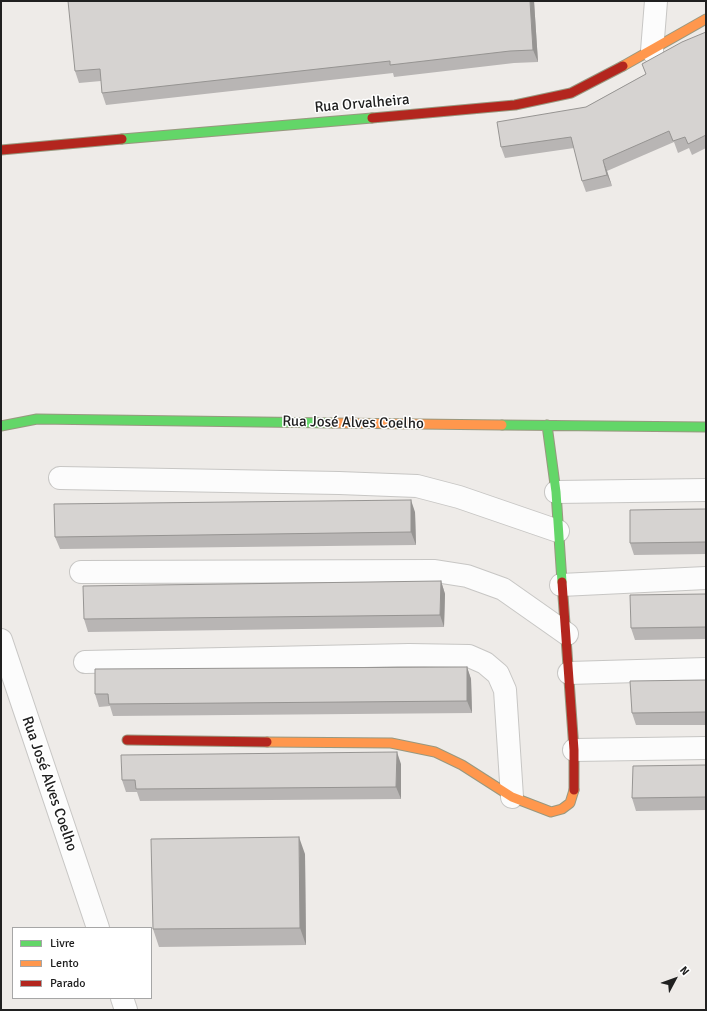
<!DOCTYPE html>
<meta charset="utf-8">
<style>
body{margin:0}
#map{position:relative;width:707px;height:1011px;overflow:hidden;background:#eeebe8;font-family:Signika,sans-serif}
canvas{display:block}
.frame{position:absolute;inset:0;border:2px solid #202020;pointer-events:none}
.legend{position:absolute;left:12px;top:927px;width:140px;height:72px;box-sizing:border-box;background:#fff;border:1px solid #a6a6a6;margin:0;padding:5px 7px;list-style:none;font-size:12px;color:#202020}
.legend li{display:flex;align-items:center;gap:8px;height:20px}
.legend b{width:20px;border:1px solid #a6a6a6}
.north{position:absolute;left:655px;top:959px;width:40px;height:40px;-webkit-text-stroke:3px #fff;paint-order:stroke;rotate:49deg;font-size:11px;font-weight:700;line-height:16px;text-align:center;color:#202020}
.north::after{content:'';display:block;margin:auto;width:14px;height:18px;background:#202020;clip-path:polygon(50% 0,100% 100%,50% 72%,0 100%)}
</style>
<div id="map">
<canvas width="707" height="1011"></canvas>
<div class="frame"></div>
<ul class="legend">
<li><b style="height:5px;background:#63d668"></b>Livre</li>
<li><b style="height:5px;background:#ff974d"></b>Lento</li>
<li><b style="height:5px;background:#b3261e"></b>Parado</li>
</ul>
<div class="north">N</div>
</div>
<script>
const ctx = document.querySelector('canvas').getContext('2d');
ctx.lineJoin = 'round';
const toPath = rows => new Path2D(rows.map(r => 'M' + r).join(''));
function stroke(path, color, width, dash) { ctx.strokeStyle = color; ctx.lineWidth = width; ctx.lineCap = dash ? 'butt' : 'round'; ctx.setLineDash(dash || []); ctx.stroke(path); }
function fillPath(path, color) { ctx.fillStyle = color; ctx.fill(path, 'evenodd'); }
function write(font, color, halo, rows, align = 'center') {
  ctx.font = font + ' Signika,sans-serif'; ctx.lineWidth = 3; ctx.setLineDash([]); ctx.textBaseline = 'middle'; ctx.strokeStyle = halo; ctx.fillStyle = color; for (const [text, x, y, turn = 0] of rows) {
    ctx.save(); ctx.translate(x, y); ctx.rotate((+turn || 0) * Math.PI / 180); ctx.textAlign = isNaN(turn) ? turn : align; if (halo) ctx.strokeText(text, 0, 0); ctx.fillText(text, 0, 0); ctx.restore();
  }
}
const street = toPath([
 [652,51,656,1],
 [60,478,339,483,417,486,459,497,558,531],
 [556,492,706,490],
 [81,572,435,571,467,576,503,589,567,634],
 [561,585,706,578],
 [1,640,98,928],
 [85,662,409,655,469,656,485,663,498,674,505,690,512,797],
 [569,673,706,669],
 [574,750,706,748],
 [122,998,126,1010]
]);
const fast = toPath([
 [122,139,372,118],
 [502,425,706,427],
 [547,425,556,492,562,582],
 [1,426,37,419,333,423]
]);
const slow = toPath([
 [623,66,706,19],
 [333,423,502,425],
 [267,742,391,743,435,752,462,765,512,797,551,812,562,809,570,803,574,790]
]);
const jam = toPath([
 [372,118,515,105,571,93,623,66],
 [1,150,122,139],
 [562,582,574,750,574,790],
 [127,740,267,742]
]);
const wall = toPath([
 [534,1,538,62,514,63,394,77,393,73,106,105,102,93,101,81,79,83,75,71],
 [706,32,706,148,692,155,689,148,678,153,674,142,607,171,612,186,586,192,582,181,574,148,505,158,501,147,586,107,646,74,642,64],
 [706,509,706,554,634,555,630,543],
 [415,512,416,545,60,549,55,537],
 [441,581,445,594,444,627,88,632,84,619],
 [706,594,706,639,635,640,631,628],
 [467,667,471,679,472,713,113,716,110,706,99,707,95,694],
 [706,680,706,725,636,725,632,713],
 [401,764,401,799,140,801,137,792,126,792,122,780],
 [706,765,706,810,636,811,632,798],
 [305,854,306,945,159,947,153,929]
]);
const shadedWall = toPath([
 [530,1,534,1,538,62,533,50],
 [603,160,607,171,612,186,607,175],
 [411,500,415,512,416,545,411,532],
 [441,581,445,594,444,627,440,615],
 [467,667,471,679,472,713,467,701],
 [397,752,401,764,401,799,396,787],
 [299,837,305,854,306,945,300,928]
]);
const building = toPath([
 [68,1,530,1,533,50,510,51,390,65,390,61,102,93,100,69,75,71,68,1],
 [706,32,706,135,688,144,685,137,673,141,669,131,603,160,607,175,582,181,571,137,501,147,497,122,586,107,646,74,642,64,682,42,706,32],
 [411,500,411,532,55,537,54,504,411,500],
 [706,509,706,542,630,543,630,510,706,509],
 [441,581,440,615,84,619,83,586,441,581],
 [706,594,706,627,631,628,630,595,706,594],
 [467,667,467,701,109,704,108,694,95,694,95,669,467,667],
 [706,680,706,712,632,713,630,681,706,680],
 [397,752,396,787,136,789,135,780,122,780,121,755,397,752],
 [706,765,706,797,632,798,633,766,706,765],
 [299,837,300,928,153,929,151,839,299,837]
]);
const streetNames = [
 ["Rua Orvalheira",362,104,-5],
 ["Rua José Alves Coelho",353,423,1],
 ["Rua José Alves Coelho",49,784,71]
];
stroke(street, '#c7c6c4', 24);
stroke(fast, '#98987f', 11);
stroke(slow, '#98987f', 11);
stroke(jam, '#98987f', 11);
stroke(street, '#fcfcfc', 22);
stroke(fast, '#63d668', 9);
stroke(slow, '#ff974d', 9);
stroke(jam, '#b3261e', 9);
fillPath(wall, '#b8b5b4');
fillPath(shadedWall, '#969492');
fillPath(building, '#d6d3d1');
stroke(building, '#969492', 1);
write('15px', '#202020', '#fff', streetNames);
</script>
